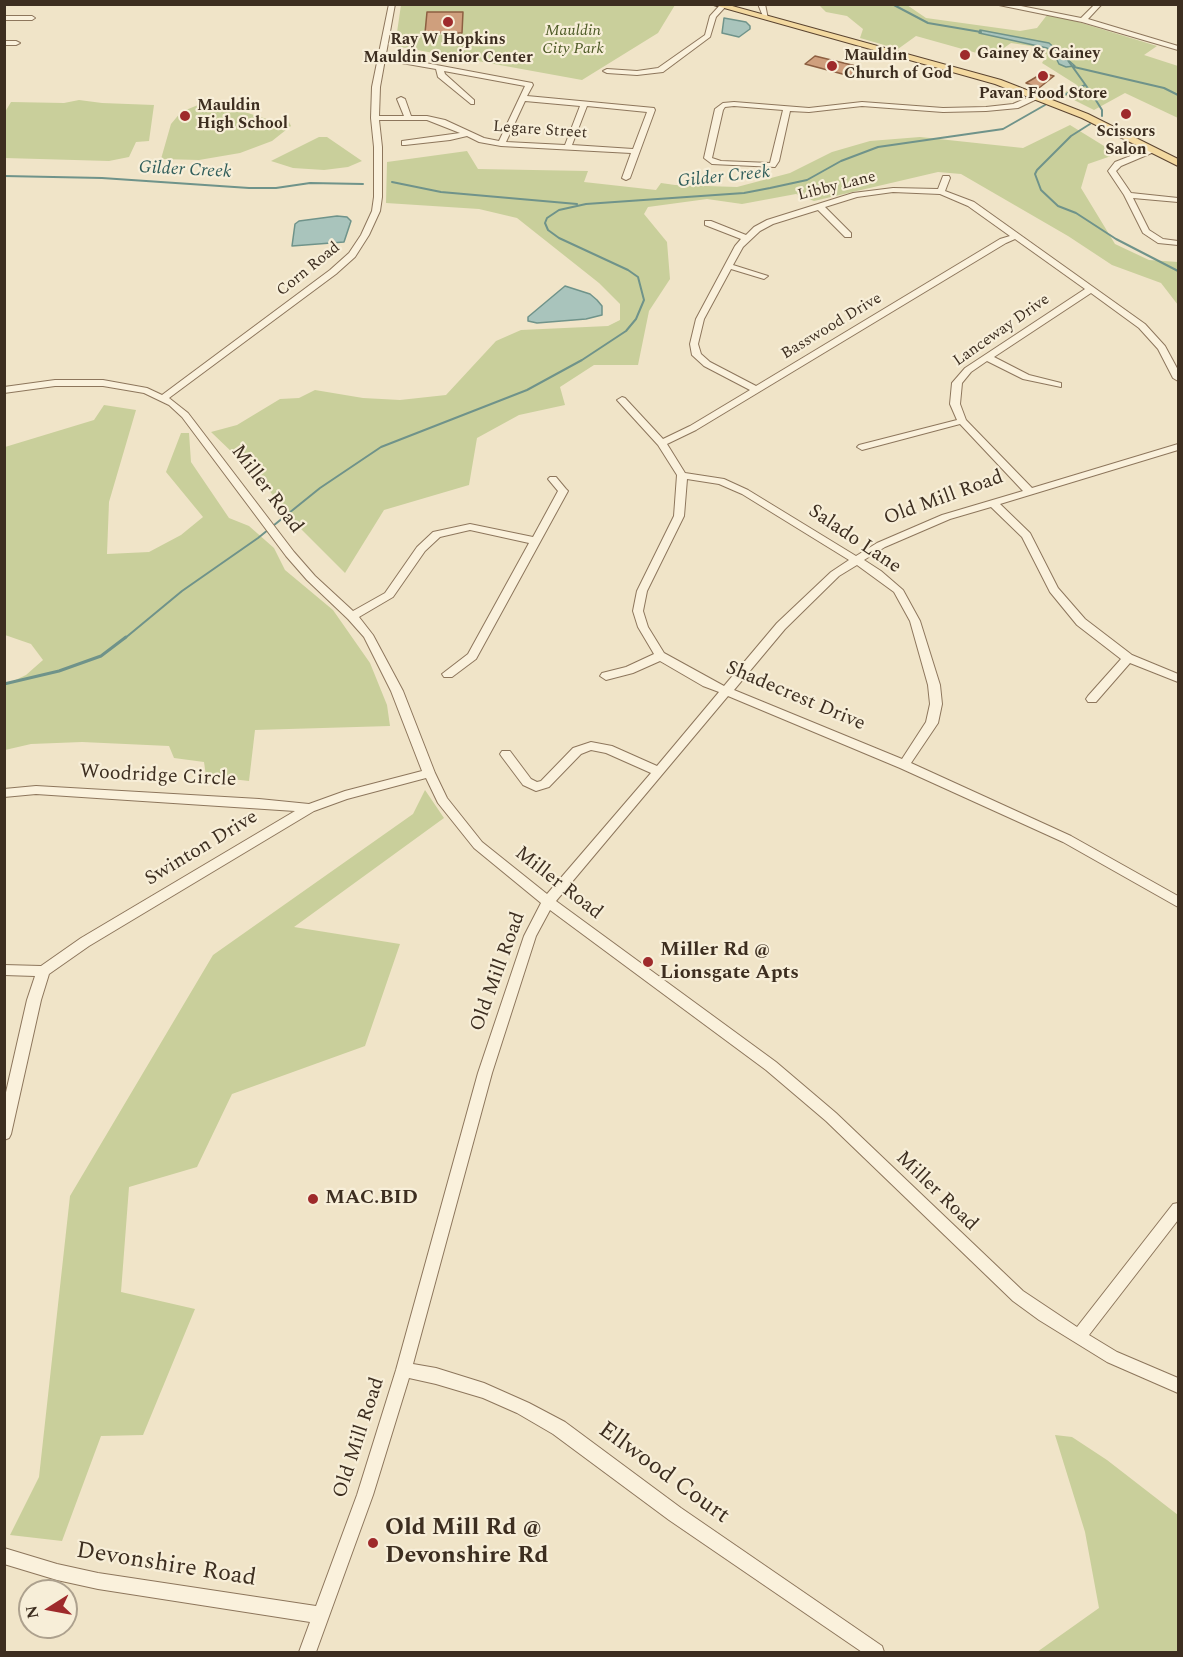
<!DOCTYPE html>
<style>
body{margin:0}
#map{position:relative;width:1183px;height:1657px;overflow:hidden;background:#f0e4c8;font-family:Spectral,serif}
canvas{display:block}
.frame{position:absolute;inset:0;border:6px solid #3d2e20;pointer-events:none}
.north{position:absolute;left:18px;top:1579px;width:60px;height:60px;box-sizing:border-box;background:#f7eed8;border:2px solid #ada18e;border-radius:50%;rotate:259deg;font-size:16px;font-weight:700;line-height:24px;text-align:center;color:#3d2e20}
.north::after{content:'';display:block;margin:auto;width:21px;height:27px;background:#9e2a2b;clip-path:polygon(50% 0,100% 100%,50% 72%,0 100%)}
</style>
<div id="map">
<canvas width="1183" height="1657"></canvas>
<div class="frame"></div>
<div class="north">N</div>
</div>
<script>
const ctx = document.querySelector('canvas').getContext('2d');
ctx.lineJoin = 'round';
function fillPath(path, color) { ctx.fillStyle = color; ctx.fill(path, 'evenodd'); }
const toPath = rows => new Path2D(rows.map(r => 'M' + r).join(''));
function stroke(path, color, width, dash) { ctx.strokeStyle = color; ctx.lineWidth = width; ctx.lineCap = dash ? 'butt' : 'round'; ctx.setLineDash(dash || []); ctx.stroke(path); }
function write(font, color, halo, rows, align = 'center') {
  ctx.font = font + ' Spectral,serif'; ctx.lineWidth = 4.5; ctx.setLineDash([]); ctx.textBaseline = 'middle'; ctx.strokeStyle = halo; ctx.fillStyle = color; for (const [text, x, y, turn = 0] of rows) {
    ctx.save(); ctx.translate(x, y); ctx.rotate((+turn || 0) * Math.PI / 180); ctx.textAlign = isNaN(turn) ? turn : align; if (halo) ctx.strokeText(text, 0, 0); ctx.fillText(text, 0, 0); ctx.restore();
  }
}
const green = toPath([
 [401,5,675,5,658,33,582,80,395,46],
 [819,5,907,5,926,18,1020,31,1037,28,1047,15,1062,17,1157,46,1144,55,1178,66,1178,118,1125,93,1094,110,1062,94,1077,85,1042,63,1047,55,1038,47,1011,43,991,57,916,36,898,49,860,38,863,29,847,16,826,12],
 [79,100,102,103,154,105,149,141,136,142,129,157,109,161,5,158,5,112,11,102,64,103],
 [198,105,232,108,270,120,289,122,291,126,272,141,240,153,199,160,161,159,171,124,181,112],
 [1070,125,1117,154,1088,164,1081,188,1115,244,1149,260,1178,262,1178,305,1161,283,1112,265,1068,236,961,174,938,172,814,201,796,194,742,204,707,199,648,207,644,214,667,242,670,279,649,311,638,365,594,365,560,387,565,405,519,415,477,438,469,485,384,510,345,573,296,524,260,479,211,432,237,425,280,399,299,398,315,390,363,398,400,400,446,395,496,341,521,330,608,326,620,320,620,304,599,283,517,218,479,209,386,203,387,162,467,151,478,169,588,171,584,182,656,190,661,183,675,185,737,187,790,173,832,152,870,141,920,137,1023,148],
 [319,137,327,137,362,161,348,167,324,170,293,168,271,161],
 [104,405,136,410,109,502,107,554,149,552,181,535,203,517,166,472,181,433,189,433,191,462,229,518,249,526,274,548,285,570,333,610,370,663,387,705,390,726,255,730,249,781,206,776,204,762,174,758,169,746,82,742,31,744,5,750,5,685,26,675,43,660,31,644,5,635,5,447,94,420],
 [425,790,444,818,294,927,400,944,365,1046,232,1094,197,1167,129,1187,121,1292,195,1309,143,1435,101,1436,62,1541,10,1535,39,1477,70,1196,213,955,413,814],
 [1055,1435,1072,1437,1107,1460,1178,1515,1178,1652,1037,1652,1099,1608,1085,1532]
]);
const water = toPath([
 [724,18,746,22,750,26,750,29,739,37,722,33,724,18],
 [980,30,1049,43,1075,66,1066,67,1059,64,1054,54,1047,48,979,33,980,30],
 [337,216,347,217,351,221,344,242,292,246,295,224,299,221,337,216],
 [565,286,590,294,597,300,602,306,602,315,586,319,537,323,528,321,528,317,565,286]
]);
const streamFar1 = toPath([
 [892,4,928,23,981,32],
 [1051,48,1062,52,1092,94,1102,110,1102,116],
 [1074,67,1164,88,1178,95],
 [1058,98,1085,85],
 [1090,124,1071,136,1037,170,1035,174,1041,190,1058,206,1076,213,1116,239,1178,271],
 [4,176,102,178,249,188,276,188,310,183,363,184],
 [392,182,441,192,577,204],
 [586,204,744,193,770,188,807,180,841,161,878,147,1003,129,1045,105],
 [124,639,182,591,258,538,320,488,381,447,527,390,582,360,626,331,636,319,644,300,638,277,628,270,559,238,548,230,545,223,547,218,559,210,586,204]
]);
const stream = toPath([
 [4,684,59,671,101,656,126,637]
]);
const building = toPath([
 [427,12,463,12,462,33,425,33,427,12],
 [815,56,860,67,850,76,805,64,815,56],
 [1043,73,1054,76,1039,88,1026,83,1043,73]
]);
const minor = toPath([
 [389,4,395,4,380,87,379,116,404,116,397,99,401,97,405,99,411,116,427,116,445,120,484,138,499,141,525,86,444,71,445,74,474,100,474,104,471,104,438,77,436,69,396,62,395,60,399,58,532,83,533,85,527,96,654,108,655,110,630,178,626,180,622,178,631,153,501,146,479,142,467,136,450,140,405,145,402,145,402,141,460,133,427,120,379,120,382,147,382,197,380,211,369,235,355,257,336,274,169,398,188,413,294,552,315,576,353,611,385,593,417,547,433,532,470,524,533,537,558,491,548,479,550,477,556,477,566,489,568,491,476,659,452,677,444,677,442,674,468,654,529,543,470,530,440,537,425,551,393,597,359,617,373,635,403,691,435,773,447,798,482,842,547,894,651,773,606,753,591,750,581,754,549,787,536,791,523,785,502,757,500,754,502,751,510,751,531,779,537,782,541,781,573,748,591,742,612,746,657,766,719,692,703,686,660,661,633,673,606,680,600,676,602,673,626,667,654,654,638,627,633,611,637,591,674,516,677,475,658,445,617,400,622,397,625,398,663,439,690,426,750,390,704,366,692,355,690,344,696,319,735,246,741,239,705,225,705,221,711,221,746,235,754,227,767,220,853,193,893,188,938,189,943,176,949,176,950,178,945,191,974,202,1145,324,1165,346,1178,370,1178,381,1173,378,1158,349,1139,328,1091,293,994,357,1029,375,1061,383,1061,387,1023,379,987,361,971,372,962,383,960,404,966,420,1032,488,1178,444,1178,450,1000,504,1030,533,1058,588,1085,619,1132,655,1178,674,1178,682,1130,663,1096,702,1088,702,1086,699,1088,696,1121,659,1077,625,1050,592,1022,537,991,507,950,519,885,547,864,560,881,571,903,590,920,621,940,685,942,704,938,723,911,763,1071,836,1178,896,1178,907,1063,842,900,768,728,696,556,901,776,1062,836,1113,1023,1291,1077,1327,1173,1204,1178,1203,1178,1220,1089,1335,1117,1352,1178,1378,1178,1393,1107,1362,1039,1320,1013,1301,826,1121,766,1070,550,910,536,936,492,1073,413,1364,436,1368,484,1383,529,1403,565,1422,681,1508,882,1646,884,1652,862,1652,669,1520,553,1434,517,1413,483,1398,436,1384,409,1378,373,1495,316,1652,299,1652,310,1622,98,1589,57,1580,4,1564,4,1548,57,1564,98,1573,316,1606,357,1495,396,1370,478,1073,524,936,541,903,474,848,438,803,426,778,347,799,314,811,89,946,49,974,41,1000,11,1134,9,1138,4,1140,4,1101,27,1000,35,976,4,975,4,965,41,966,81,938,295,811,36,794,4,797,4,789,36,786,259,799,309,804,345,791,422,771,391,691,364,637,348,619,307,580,286,556,182,417,169,405,144,393,103,386,55,386,4,393,4,387,55,380,103,380,147,388,162,395,330,270,349,253,361,235,372,211,374,197,374,147,371,118,372,87,389,4],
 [525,101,580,106,565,145,506,142,525,101],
 [587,106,647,112,633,149,572,145,587,106],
 [893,192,940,194,968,206,1010,236,1000,239,756,386,710,362,701,354,698,344,704,319,731,269,764,279,768,276,733,265,743,247,760,231,773,224,818,210,845,237,851,237,851,233,825,207,857,197,893,192],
 [1015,239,1085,289,965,368,952,383,950,404,957,420,859,445,857,447,862,450,960,424,1023,491,942,515,877,543,856,556,748,490,724,479,685,473,667,444,696,430,1006,243,1015,239],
 [687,479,719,484,742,494,849,560,831,572,777,623,724,686,664,653,648,627,643,611,647,591,684,516,687,479],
 [857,565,894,592,910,621,928,685,930,704,926,722,902,759,734,690,785,629,839,576,857,565],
 [721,4,728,4,716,17,710,37,663,72,637,75,607,73,603,71,607,69,637,71,658,68,705,35,710,16,721,4],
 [758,4,765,4,768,19,764,19,758,4],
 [994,4,1011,4,1081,18,1095,4,1102,4,1088,19,1178,46,1178,50,1082,22,994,4],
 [4,16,32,16,35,18,32,20,4,20,4,16],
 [4,41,16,41,20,43,16,45,4,45,4,41],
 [1036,94,1040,96,1039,98,1018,108,986,111,943,112,862,106,809,112,790,111,779,161,775,167,712,164,704,158,715,109,723,103,734,102,809,108,862,102,943,108,986,107,1013,104,1036,94],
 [734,106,783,110,770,163,721,161,712,158,723,110,725,107,734,106],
 [1151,148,1155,150,1154,152,1121,166,1116,171,1131,193,1178,198,1178,202,1133,198,1149,230,1163,239,1178,241,1178,245,1158,243,1143,233,1124,195,1108,171,1115,162,1151,148]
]);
const major = toPath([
 [710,4,725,4,1001,80,1088,114,1178,159,1178,166,1082,118,995,84,710,4]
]);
const markers = [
 [448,22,6,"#9e2a2b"],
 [965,55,6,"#9e2a2b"],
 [832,66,6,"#9e2a2b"],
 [1043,76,6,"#9e2a2b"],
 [1126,114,6,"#9e2a2b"],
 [185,116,6,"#9e2a2b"],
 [648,962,6,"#9e2a2b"],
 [313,1199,6,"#9e2a2b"],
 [373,1543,6,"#9e2a2b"]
];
const farParknames = [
 ["Mauldin",573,32],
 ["City Park",573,50]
];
const farPoinames = [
 ["Ray W Hopkins",448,41],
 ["Mauldin Senior Center",448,59],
 ["Gainey & Gainey",977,55,"left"],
 ["Mauldin",844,57,"left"],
 ["Church of God",844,75,"left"],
 ["Pavan Food Store",1043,95],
 ["Mauldin",197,107,"left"],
 ["High School",197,125,"left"],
 ["Scissors",1126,133],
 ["Salon",1126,151]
];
const farStreetnames = [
 ["Legare Street",540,131,4],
 ["Libby Lane",837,187,-14],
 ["Corn Road",309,270,-39],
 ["Basswood Drive",832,327,-31],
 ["Lanceway Drive",1002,331,-35]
];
const farWaternames = [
 ["Gilder Creek",185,171,3],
 ["Gilder Creek",724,178,-6]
];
const streetNames = [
 ["Miller Road",266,490,53],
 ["Old Mill Road",944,499,-20],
 ["Salado Lane",854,540,34],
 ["Shadecrest Drive",795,697,23],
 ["Woodridge Circle",158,777,3],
 ["Swinton Drive",202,849,-31],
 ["Miller Road",558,884,38],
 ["Old Mill Road",499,972,-70],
 ["Miller Road",936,1192,44],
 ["Old Mill Road",360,1438,-72]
];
const poiNames = [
 ["Miller Rd @",660,951],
 ["Lionsgate Apts",660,974],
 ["MAC.BID",325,1199]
];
const nearStreetnames = [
 ["Ellwood Court",663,1474,36],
 ["Devonshire Road",166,1566,9]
];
const nearPoinames = [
 ["Old Mill Rd @",385,1529],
 ["Devonshire Rd",385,1557]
];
fillPath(green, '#c9cf9b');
fillPath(water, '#a9c4bc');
stroke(water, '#6f938a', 1.5);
stroke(streamFar1, '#6f938a', 2);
stroke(stream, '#6f938a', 3);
fillPath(building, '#cf9f7d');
stroke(building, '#8d5f41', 1.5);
stroke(minor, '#8d765c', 2);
stroke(major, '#5b4430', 2);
fillPath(minor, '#faf1dc');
fillPath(major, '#f3d9a0');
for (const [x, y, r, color] of markers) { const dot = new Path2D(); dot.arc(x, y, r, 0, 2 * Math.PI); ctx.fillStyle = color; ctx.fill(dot); stroke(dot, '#f7eed8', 2); }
write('italic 16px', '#4d5a26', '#f7eed8', farParknames);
write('bold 16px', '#3d2e20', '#f7eed8', farPoinames);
write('16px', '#3d2e20', '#f7eed8', farStreetnames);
write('italic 18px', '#2f5d5a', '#f7eed8', farWaternames);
write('20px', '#3d2e20', '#f7eed8', streetNames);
write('bold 20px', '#3d2e20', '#f7eed8', poiNames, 'left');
write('24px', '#3d2e20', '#f7eed8', nearStreetnames);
write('bold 24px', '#3d2e20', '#f7eed8', nearPoinames, 'left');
</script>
